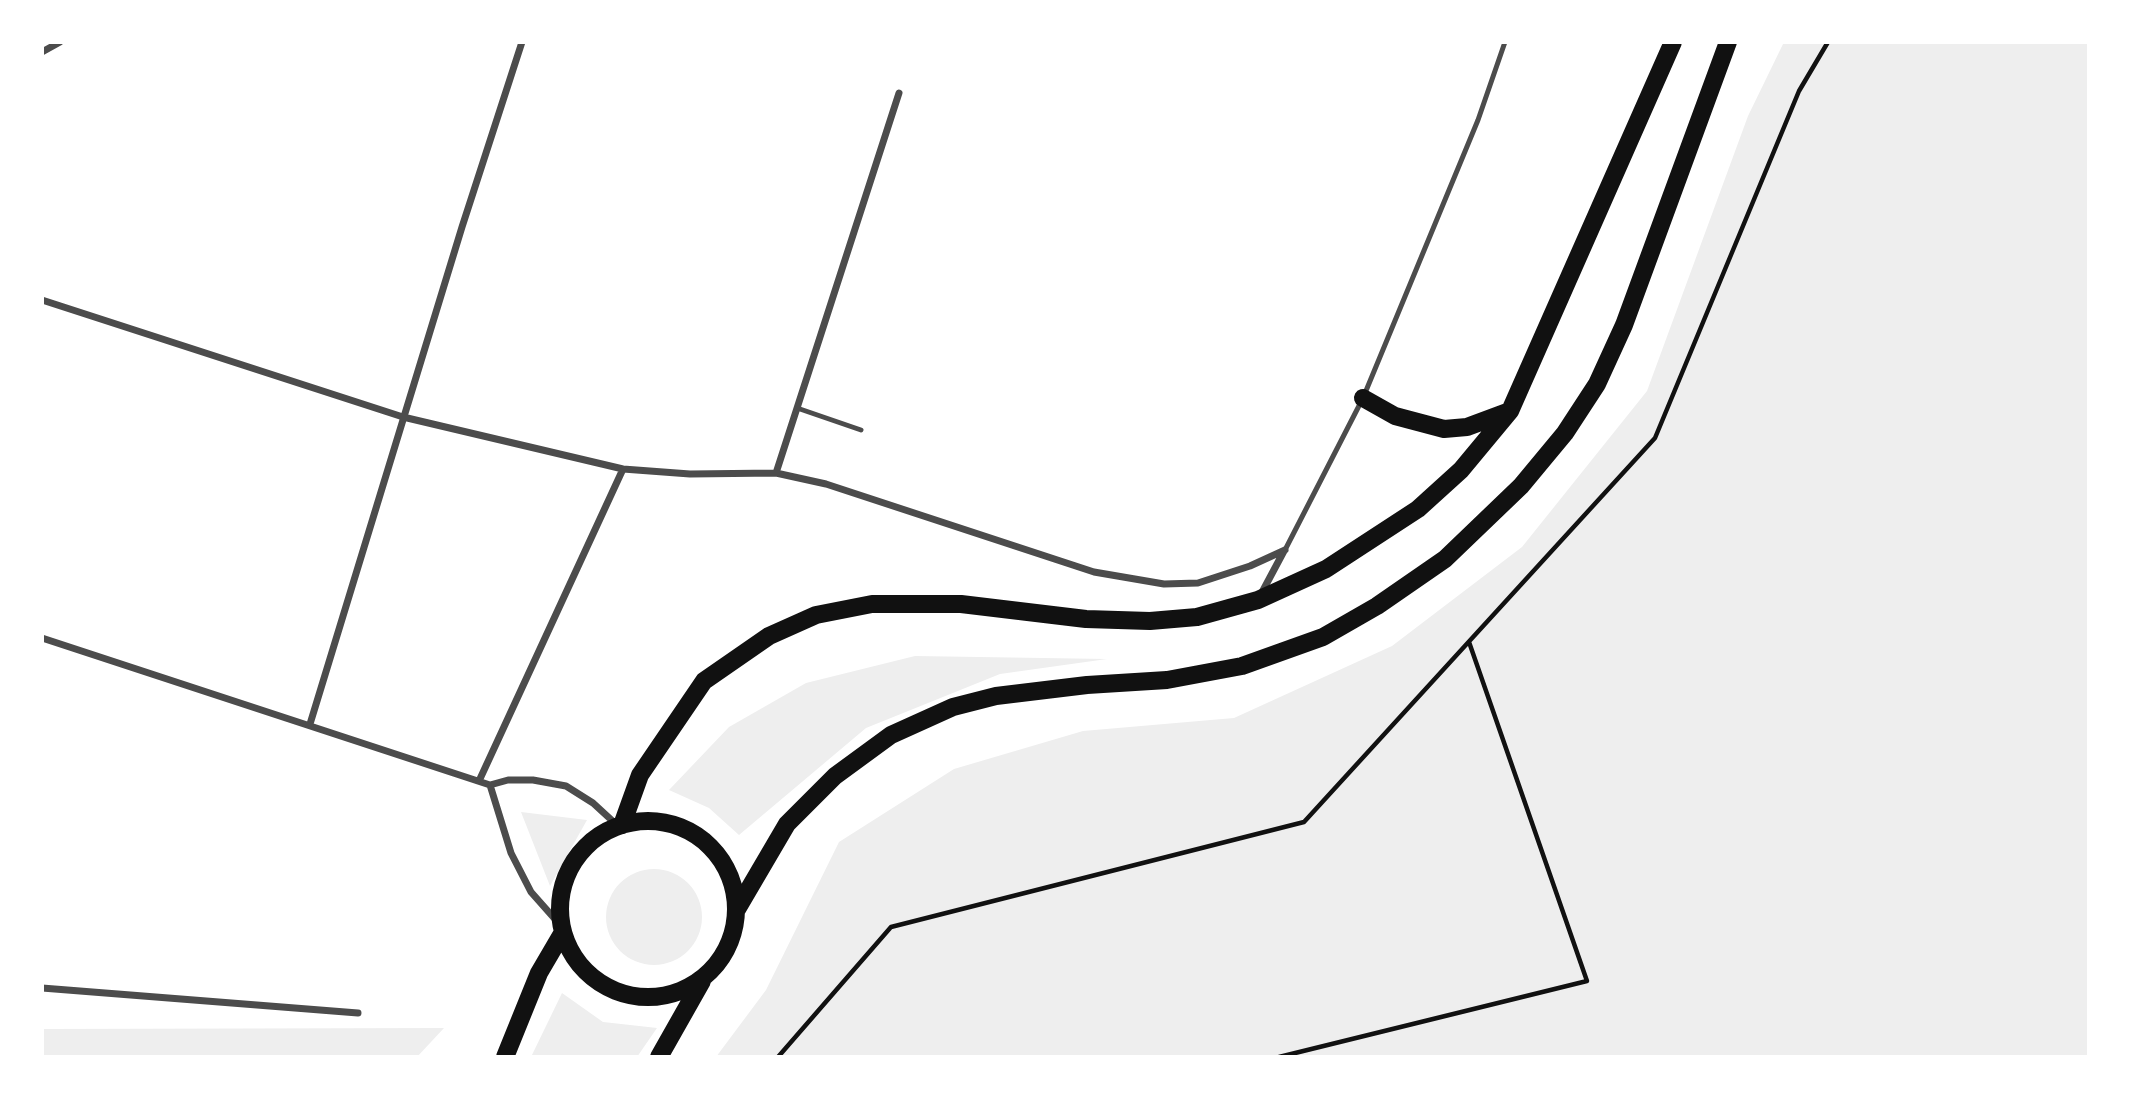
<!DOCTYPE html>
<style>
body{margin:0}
#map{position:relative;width:2131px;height:1099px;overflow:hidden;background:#fff;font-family:Roboto,sans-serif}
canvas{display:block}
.frame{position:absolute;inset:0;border:44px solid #fff;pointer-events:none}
</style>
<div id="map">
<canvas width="2131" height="1099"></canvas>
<div class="frame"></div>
</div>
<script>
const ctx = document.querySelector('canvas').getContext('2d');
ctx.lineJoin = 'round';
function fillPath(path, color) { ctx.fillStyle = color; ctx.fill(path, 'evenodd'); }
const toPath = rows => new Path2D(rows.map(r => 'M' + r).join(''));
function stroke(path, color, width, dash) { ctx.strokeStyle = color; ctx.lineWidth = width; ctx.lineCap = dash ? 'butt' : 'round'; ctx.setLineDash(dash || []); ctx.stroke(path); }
const green = toPath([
 [1784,42,2089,42,2089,1057,716,1057,766,990,839,842,954,769,1083,731,1234,718,1392,646,1522,547,1647,391,1748,116],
 [915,656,1107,659,1000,674,866,728,739,835,709,808,669,790,729,727,806,683],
 [521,812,587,820,550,886],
 '606 917a48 48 0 1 1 96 0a48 48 0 1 1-96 0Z',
 [562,993,603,1022,657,1028,637,1057,531,1057],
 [444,1028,417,1057,42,1057,42,1029]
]);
const path = toPath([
 [778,1057,891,927,1304,822,1655,438,1799,91,1828,42],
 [1279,1057,1587,981,1469,642]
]);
const service = toPath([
 [797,408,861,430],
 [1285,550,1363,398,1478,120,1505,42]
]);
const minor = toPath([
 [42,52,60,42],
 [42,300,403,417,623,469,690,474,776,473,826,484,1094,572,1164,584,1198,583,1250,566,1285,550],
 [776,473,899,93],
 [1260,596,1284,551],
 [42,638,490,785,508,780,533,780,566,786,593,803,618,826],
 [310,724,462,227,522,42],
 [479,781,623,469],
 [490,785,511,853,531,892,562,927],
 [42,988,358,1013]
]);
const primary = toPath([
 [1363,398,1395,416,1444,429,1467,427,1510,411],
 '560 909a88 88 0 1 1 176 0a88 88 0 1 1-176 0Z',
 [622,825,640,775,704,681,769,636,816,615,872,604,961,604,1086,619,1150,621,1197,617,1258,600,1326,569,1418,509,1461,470,1510,411,1673,42],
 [736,911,787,824,835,776,891,735,953,707,996,696,1087,685,1167,680,1242,666,1323,637,1377,606,1445,559,1521,486,1565,433,1597,384,1624,325,1728,42],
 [505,1057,539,973,563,932],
 [659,1057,702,981]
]);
fillPath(green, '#eee');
stroke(path, '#111', 4.5);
stroke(service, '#4c4c4c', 5);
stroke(minor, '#4c4c4c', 7);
stroke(primary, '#111', 18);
</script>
